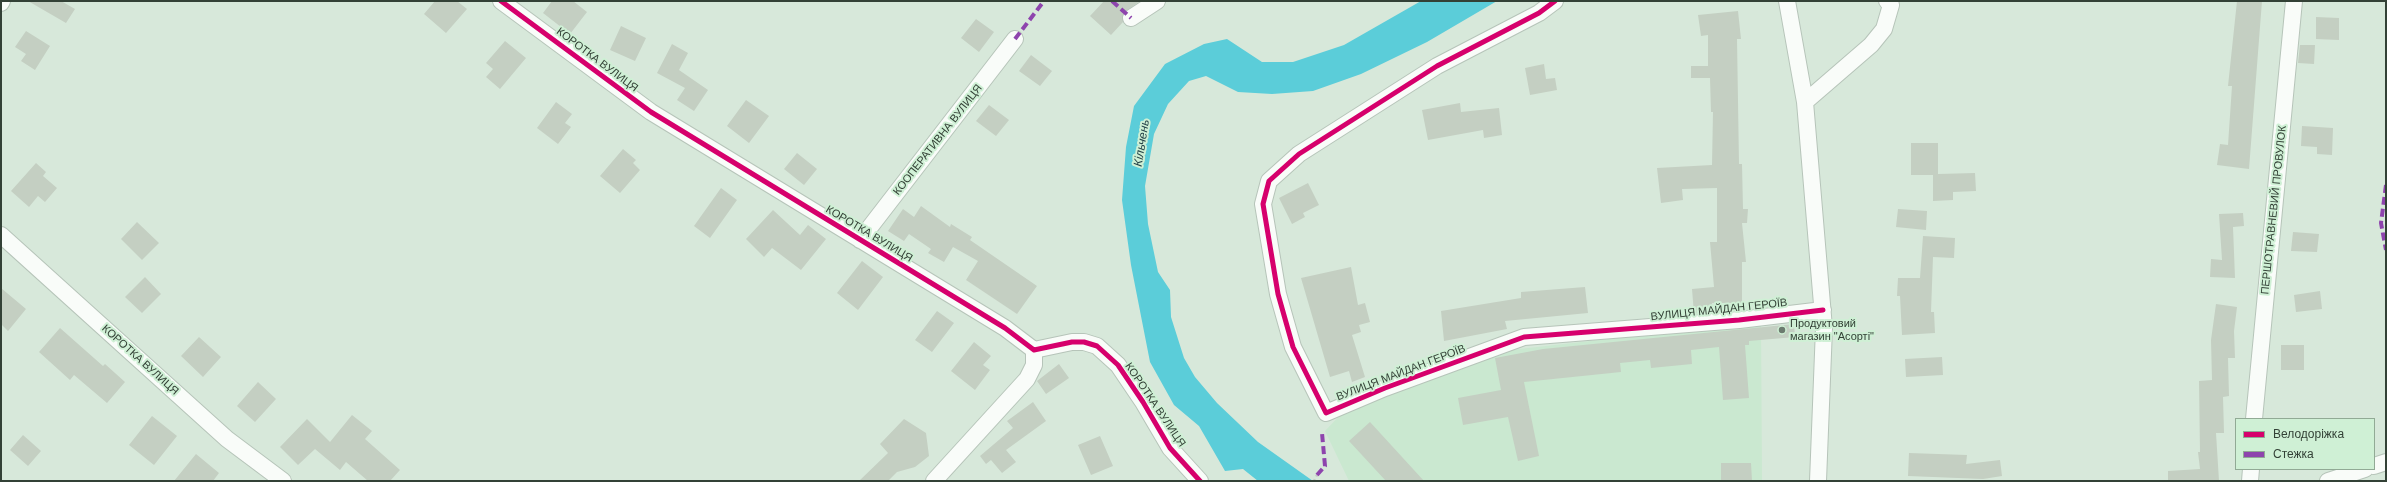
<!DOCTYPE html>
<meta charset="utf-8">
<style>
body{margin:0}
#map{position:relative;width:2387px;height:482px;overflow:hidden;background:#d7e8da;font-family:Helvetica,sans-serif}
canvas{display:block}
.frame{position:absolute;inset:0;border:2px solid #334136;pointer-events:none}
.legend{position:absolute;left:2235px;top:418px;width:140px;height:52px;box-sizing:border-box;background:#cff0d5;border:1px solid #91aa95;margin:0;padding:5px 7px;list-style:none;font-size:12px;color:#334136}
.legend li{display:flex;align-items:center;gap:8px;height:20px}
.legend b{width:20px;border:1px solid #91aa95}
</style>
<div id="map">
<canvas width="2387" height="482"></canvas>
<div class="frame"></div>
<ul class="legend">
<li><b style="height:5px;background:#d6006c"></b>Велодоріжка</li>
<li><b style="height:5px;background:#8e44ad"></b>Стежка</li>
</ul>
</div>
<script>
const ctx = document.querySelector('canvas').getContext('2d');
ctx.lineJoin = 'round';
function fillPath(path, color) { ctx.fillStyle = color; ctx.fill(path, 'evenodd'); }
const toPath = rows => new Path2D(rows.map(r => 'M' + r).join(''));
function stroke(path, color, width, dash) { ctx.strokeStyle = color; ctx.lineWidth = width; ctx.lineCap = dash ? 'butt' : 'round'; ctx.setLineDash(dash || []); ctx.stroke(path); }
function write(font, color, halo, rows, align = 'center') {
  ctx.font = font + ' Helvetica,sans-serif'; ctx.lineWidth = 4; ctx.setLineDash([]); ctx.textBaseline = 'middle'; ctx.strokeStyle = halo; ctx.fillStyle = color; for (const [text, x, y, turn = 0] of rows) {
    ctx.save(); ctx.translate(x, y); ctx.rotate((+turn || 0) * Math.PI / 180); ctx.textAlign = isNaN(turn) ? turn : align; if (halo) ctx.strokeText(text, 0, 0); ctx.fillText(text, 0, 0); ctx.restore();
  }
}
const built = toPath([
 [1761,322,1762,481,1349,481,1325,431,1345,410,1510,350]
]);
const water = toPath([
 [1421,1,1497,1,1427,42,1361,74,1313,91,1272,94,1238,92,1206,76,1189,81,1168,104,1154,134,1145,186,1148,224,1158,272,1170,290,1171,317,1184,358,1195,377,1217,403,1258,442,1313,481,1258,481,1243,469,1225,471,1199,426,1174,405,1150,362,1131,265,1122,200,1126,147,1134,106,1165,64,1204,44,1227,39,1262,62,1293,62,1344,45]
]);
const building = toPath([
 [28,1,61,1,75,9,66,23],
 [435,1,457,1,467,9,446,33,424,14],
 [552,1,573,1,587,12,570,34,543,13],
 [1104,1,1140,1,1123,13,1123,22,1111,35,1090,16],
 [2237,1,2262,1,2249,169,2217,165,2220,144,2228,145,2232,86,2228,86],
 [1738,11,1741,39,1737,39,1739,164,1742,164,1743,209,1748,209,1747,223,1742,223,1746,262,1742,262,1742,303,1712,303,1713,313,1694,314,1692,289,1714,287,1710,242,1717,242,1717,188,1682,189,1683,200,1661,203,1657,168,1712,165,1713,112,1711,112,1710,78,1691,78,1691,66,1708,66,1708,35,1701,36,1698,15],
 [2316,17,2339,18,2339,40,2316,39],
 [976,19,994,32,979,52,961,38],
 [621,26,646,38,635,61,610,50],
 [26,31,50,46,35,70,21,61,26,54,15,47],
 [505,41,526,58,500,89,486,77,493,69,486,63],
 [672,44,688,53,679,70,708,90,694,111,677,100,685,88,657,73],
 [2300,45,2315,45,2314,64,2298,63],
 [1031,55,1052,71,1040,86,1019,71],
 [1544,64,1546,79,1555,78,1557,90,1530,95,1525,68],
 [746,100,769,116,749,143,727,126],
 [556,102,572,114,565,123,571,127,558,144,537,128],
 [1460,103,1461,112,1499,108,1502,135,1484,138,1483,130,1428,140,1422,110],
 [989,105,1009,120,996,136,976,121],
 [2302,126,2333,128,2332,155,2317,154,2317,147,2301,146],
 [1911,143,1938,143,1938,174,1975,173,1976,191,1953,192,1953,200,1933,201,1933,175,1911,175],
 [623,149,636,160,633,163,640,170,620,193,600,176],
 [797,153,817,169,804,185,784,169],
 [36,163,46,172,43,176,57,188,45,202,38,196,29,207,11,191],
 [1308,183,1319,205,1303,213,1305,217,1292,224,1279,198],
 [721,188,737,200,710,238,694,226],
 [921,206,950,227,951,224,972,237,970,240,1037,286,1017,314,966,280,978,261,953,247,944,262,928,253,931,249,909,234,904,241,888,231,903,209,914,217],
 [1898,209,1927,211,1926,230,1896,227],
 [773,210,800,235,808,225,826,239,801,270,772,248,764,257,746,239],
 [2243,213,2244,226,2233,227,2235,278,2210,277,2211,259,2222,260,2219,214],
 [137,222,159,243,142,260,121,239],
 [2293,232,2319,234,2317,252,2291,251],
 [1923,236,1955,238,1954,258,1933,257,1931,312,1934,312,1935,333,1902,335,1900,296,1897,296,1898,278,1920,278],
 [862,261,883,277,858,310,837,293],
 [1351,267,1358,305,1365,303,1370,322,1359,325,1361,332,1352,335,1365,377,1352,382,1349,371,1330,377,1301,278],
 [145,277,161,294,142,313,125,297],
 [1585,287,1588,313,1505,321,1507,329,1444,341,1441,311,1521,298,1521,292],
 [1,288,26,309,8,331,1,324],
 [2320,291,2322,309,2296,312,2294,295],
 [2216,304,2237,307,2234,331,2235,358,2228,358,2229,396,2223,397,2224,433,2216,433,2219,481,2168,481,2168,471,2200,469,2198,452,2200,452,2199,381,2212,380,2211,340],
 [937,311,954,323,932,352,915,340],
 [1794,324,1795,337,1749,341,1749,345,1745,345,1749,398,1723,400,1719,347,1691,350,1692,364,1651,368,1650,360,1620,363,1621,372,1524,382,1539,456,1518,461,1508,417,1463,425,1458,398,1501,390,1495,358,1543,349],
 [60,328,103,366,105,364,125,382,107,403,74,375,70,380,39,352],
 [199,337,221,357,203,377,181,356],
 [974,342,991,356,983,365,990,370,975,390,951,371],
 [2281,345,2304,345,2304,370,2281,370],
 [1942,357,1943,375,1906,377,1905,359],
 [1059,364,1069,378,1046,394,1037,381],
 [258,382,276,399,255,422,237,406],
 [1033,402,1046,421,1006,450,1016,462,1002,473,991,460,986,464,980,456,1013,428,1007,421],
 [352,415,372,431,365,439,400,470,390,481,368,481,346,462,340,470,315,449,298,465,280,447,307,419,330,442],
 [152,416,177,436,154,465,129,445],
 [904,419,926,433,929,456,915,467,897,472,888,481,859,481,888,453,880,444],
 [1370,422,1424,481,1386,481,1349,441],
 [23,435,41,451,28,466,10,450],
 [1100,436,1113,466,1091,475,1078,445],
 [1909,453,1967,455,1966,464,2000,460,2002,476,1983,479,1908,476],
 [196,454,219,473,213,481,174,481],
 [1721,463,1751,463,1752,481,1721,481]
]);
const path = toPath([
 [1314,481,1317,475]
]);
const minor = toPath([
 [501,1,651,112,1005,328,1034,350,1072,342,1084,342,1097,346,1118,365,1143,402,1170,448,1200,481],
 [1555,1,1539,13,1437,66,1299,154,1269,181,1263,204,1278,294,1293,347,1326,413,1385,388,1524,337,1739,320,1823,310],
 [1787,1,1805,102,1824,328,1818,481],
 [1,3,2,1],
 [1131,18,1157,1],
 [1805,102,1871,45,1884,29,1891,5,1887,1],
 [1,235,227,439,283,481],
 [860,240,1015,39],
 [2254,419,2294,1],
 [2374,466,2386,462],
 [934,481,1027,379,1034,365,1034,350],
 [2250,481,2251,469],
 [2328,481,2365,469]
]);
const quiet = toPath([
 [1112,1,1131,18],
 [1015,39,1044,1],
 [2386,185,2381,223,2386,250],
 [1317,475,1325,466,1322,433]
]);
const cycleway = toPath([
 [501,1,651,112,1005,328,1034,350,1072,342,1084,342,1097,346,1118,365,1143,402,1170,448,1200,481],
 [1555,1,1539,13,1437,66,1299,154,1269,181,1263,204,1278,294,1293,347,1326,413,1385,388,1524,337,1739,320,1823,310]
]);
const markers = [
 [1782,330,4,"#6c7b6f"]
];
const streetNames = [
 ["КОРОТКА ВУЛИЦЯ",597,60,37],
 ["КООПЕРАТИВНА ВУЛИЦЯ",938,140,-52],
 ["ПЕРШОТРАВНЕВИЙ ПРОВУЛОК",2274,210,-84],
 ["КОРОТКА ВУЛИЦЯ",869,234,31],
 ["ВУЛИЦЯ МАЙДАН ГЕРОЇВ",1719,310,-6],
 ["КОРОТКА ВУЛИЦЯ",140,360,42],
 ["ВУЛИЦЯ МАЙДАН ГЕРОЇВ",1401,373,-21],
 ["КОРОТКА ВУЛИЦЯ",1155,405,56]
];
const poiNames = [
 ["Продуктовий",1790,324],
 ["магазин \"Асорті\"",1790,337]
];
const waterNames = [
 ["Кільчень",1142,143,-81]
];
fillPath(built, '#cae8d0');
fillPath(water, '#5bcdd9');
fillPath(building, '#c4cfc2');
stroke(minor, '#b6c4b9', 18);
stroke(path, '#c1c8c2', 2.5, [2, 3]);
stroke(minor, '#f9fcf9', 16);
stroke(quiet, '#8e44ad', 4, [8, 4]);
stroke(cycleway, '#d6006c', 5);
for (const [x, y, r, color] of markers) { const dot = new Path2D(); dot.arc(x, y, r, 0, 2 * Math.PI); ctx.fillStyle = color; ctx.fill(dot); stroke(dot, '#cff0d5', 1.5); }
write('11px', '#334136', '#cff0d5', streetNames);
write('11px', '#334136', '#cff0d5', poiNames, 'left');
write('italic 12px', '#254348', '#cff0d5', waterNames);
</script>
